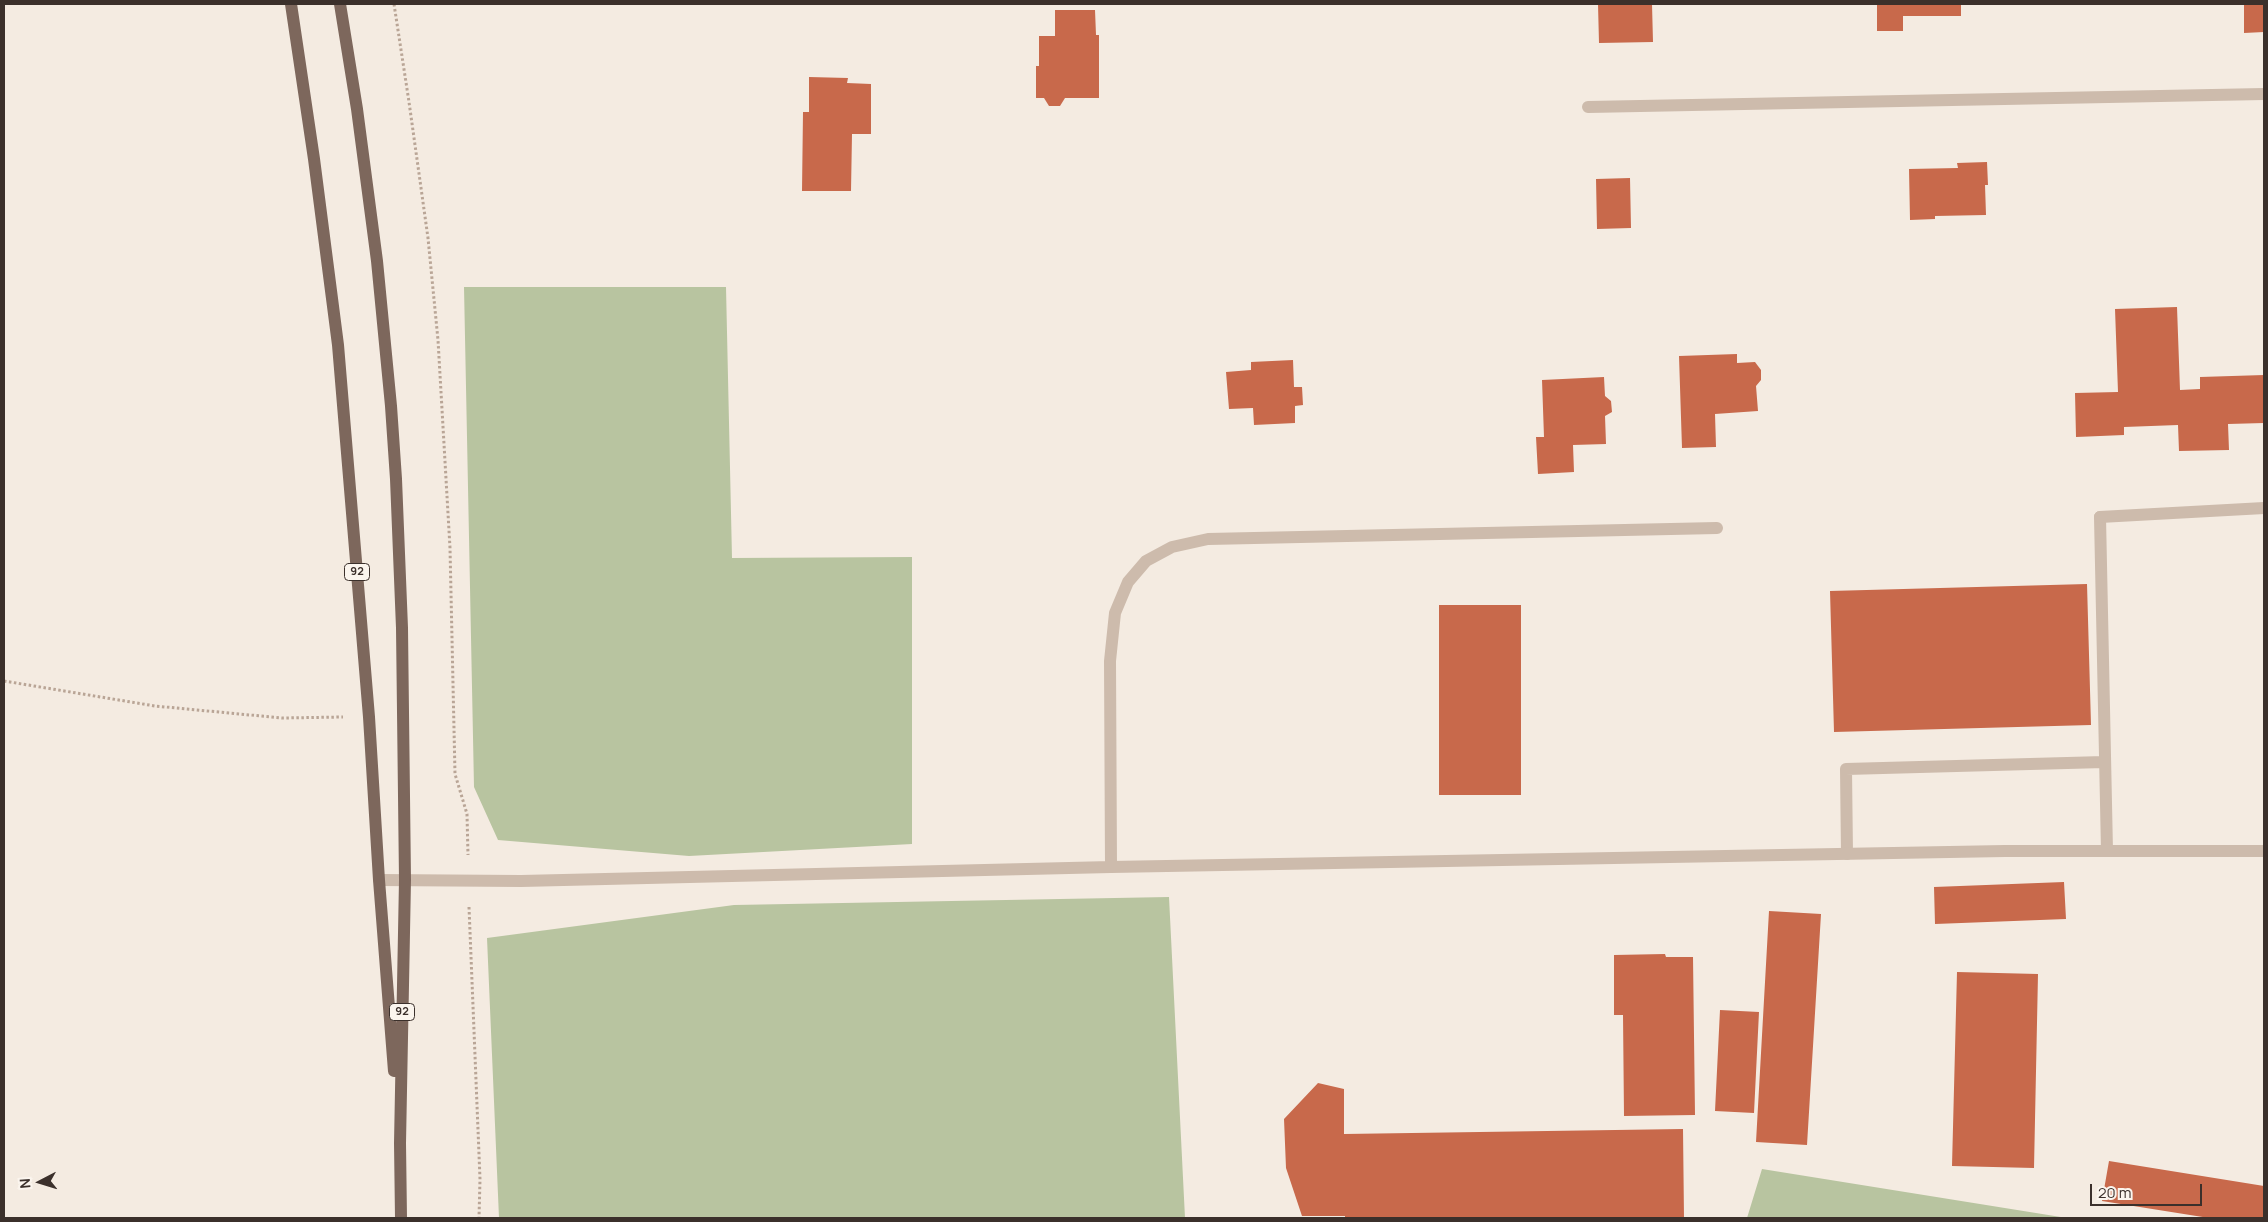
<!DOCTYPE html>
<style>
body{margin:0}
#map{position:relative;width:2268px;height:1222px;overflow:hidden;background:#f4ebe1;font-family:Manrope,sans-serif}
canvas{display:block}
.frame{position:absolute;inset:0;border:5px solid #3b302b;pointer-events:none}
.north{position:absolute;left:15px;top:1157px;width:50px;height:50px;-webkit-text-stroke:4px #fbf5ee;paint-order:stroke;rotate:265deg;font-size:14px;font-weight:700;line-height:20px;text-align:center;color:#3b302b}
.north::after{content:'';display:block;margin:auto;width:18px;height:22px;background:#3b302b;clip-path:polygon(50% 0,100% 100%,50% 72%,0 100%)}
.scale{position:absolute;left:2090px;top:1184px;width:112px;height:22px;box-sizing:border-box;border:2px solid #3b302b;border-top:0;padding-left:6px;font-size:15px;line-height:18px;white-space:nowrap;color:#3b302b;-webkit-text-stroke:4px #fbf5ee;paint-order:stroke}
</style>
<div id="map">
<canvas width="2268" height="1222"></canvas>
<div class="frame"></div>
<div class="north">N</div>
<div class="scale">20 m</div>
</div>
<script>
const ctx = document.querySelector('canvas').getContext('2d');
ctx.lineJoin = 'round';
function fillPath(path, color) { ctx.fillStyle = color; ctx.fill(path, 'evenodd'); }
const toPath = rows => new Path2D(rows.map(r => 'M' + r).join(''));
function stroke(path, color, width, dash) { ctx.strokeStyle = color; ctx.lineWidth = width; ctx.lineCap = dash ? 'butt' : 'round'; ctx.setLineDash(dash || []); ctx.stroke(path); }
function write(font, color, halo, rows, align = 'center') {
  ctx.font = font + ' Manrope,sans-serif'; ctx.lineWidth = 4.5; ctx.setLineDash([]); ctx.textBaseline = 'middle'; ctx.strokeStyle = halo; ctx.fillStyle = color; for (const [text, x, y, turn = 0] of rows) {
    ctx.save(); ctx.translate(x, y); ctx.rotate((+turn || 0) * Math.PI / 180); ctx.textAlign = isNaN(turn) ? turn : align; if (halo) ctx.strokeText(text, 0, 0); ctx.fillText(text, 0, 0); ctx.restore();
  }
}
const green = toPath([
 [464,287,726,287,732,558,912,557,912,844,689,856,498,840,474,787],
 [1169,897,1185,1218,499,1218,487,938,734,905],
 [1762,1169,2067,1218,1747,1218]
]);
const building = toPath([
 [1598,4,1652,4,1653,42,1599,43],
 [1877,4,1961,4,1961,16,1903,16,1903,31,1877,31],
 [2244,4,2264,4,2264,32,2244,33],
 [1055,10,1095,10,1096,35,1099,35,1099,98,1065,98,1060,106,1049,106,1044,98,1036,98,1036,66,1039,66,1039,36,1055,36],
 [809,77,848,78,847,83,871,84,871,134,852,134,851,191,802,191,803,112,809,112],
 [1987,162,1988,185,1985,185,1986,215,1935,216,1935,219,1910,220,1909,169,1958,168,1957,163],
 [1630,178,1631,228,1597,229,1596,179],
 [2177,307,2180,390,2200,389,2200,377,2264,375,2264,423,2228,424,2229,450,2179,451,2178,425,2124,427,2124,435,2076,437,2075,393,2118,392,2115,309],
 [1737,354,1737,363,1755,362,1761,370,1761,380,1756,386,1758,411,1715,414,1716,447,1682,448,1679,356],
 [1293,360,1294,387,1302,387,1303,405,1295,406,1295,423,1254,425,1253,408,1229,409,1226,372,1251,370,1251,362],
 [1604,377,1605,396,1611,401,1612,412,1605,416,1606,444,1573,445,1574,472,1538,474,1536,437,1544,437,1542,380],
 [2087,584,2091,725,1834,732,1830,591],
 [1439,605,1521,605,1521,795,1439,795],
 [2064,882,2066,919,1935,924,1934,887],
 [1769,911,1821,914,1807,1145,1756,1142],
 [1665,954,1666,957,1693,957,1695,1115,1624,1116,1623,1015,1614,1015,1614,955],
 [1957,972,2038,974,2034,1168,1952,1166],
 [1720,1010,1759,1012,1754,1113,1715,1111],
 [1318,1083,1344,1089,1344,1134,1683,1129,1684,1218,1345,1218,1345,1216,1302,1216,1286,1168,1284,1119],
 [2109,1161,2264,1186,2264,1218,2209,1218,2102,1201]
]);
const path = toPath([
 [394,4,409,102,428,238,438,340,450,548,455,774,467,814,468,855],
 [4,681,155,706,282,718,343,717],
 [469,907,480,1179,479,1218]
]);
const service = toPath([
 [2100,517,2107,851],
 [1847,854,1846,769,2104,762]
]);
const minor = toPath([
 [1588,107,2264,94],
 [2100,517,2264,508],
 [1111,867,1110,661,1115,613,1128,582,1146,561,1172,547,1208,539,1717,528],
 [379,880,521,881,1111,867,2005,851,2264,851]
]);
const primary = toPath([
 [291,4,314,159,338,345,369,717,379,880,394,1071],
 [340,4,357,109,377,261,391,406,396,479,402,628,405,880,400,1143,401,1218]
]);
const shields = [
 [357,572,25],
 [402,1012,25]
];
const shieldNames = [
 ["92",357,572],
 ["92",402,1012]
];
fillPath(green, '#b8c4a0');
fillPath(building, '#c8694b');
stroke(path, '#b9a596', 3, [2.5, 2.5]);
stroke(service, '#cdbbac', 12);
stroke(minor, '#cdbbac', 12);
stroke(primary, '#7d675c', 12);
for (const [x, y, w] of shields) { const box = new Path2D(); box.roundRect(x - w / 2, y - 8.5, w, 17, 4); ctx.fillStyle = '#fbf5ee'; ctx.fill(box); stroke(box, '#3b302b', 1); }
write('bold 11px', '#3b302b', null, shieldNames);
</script>
